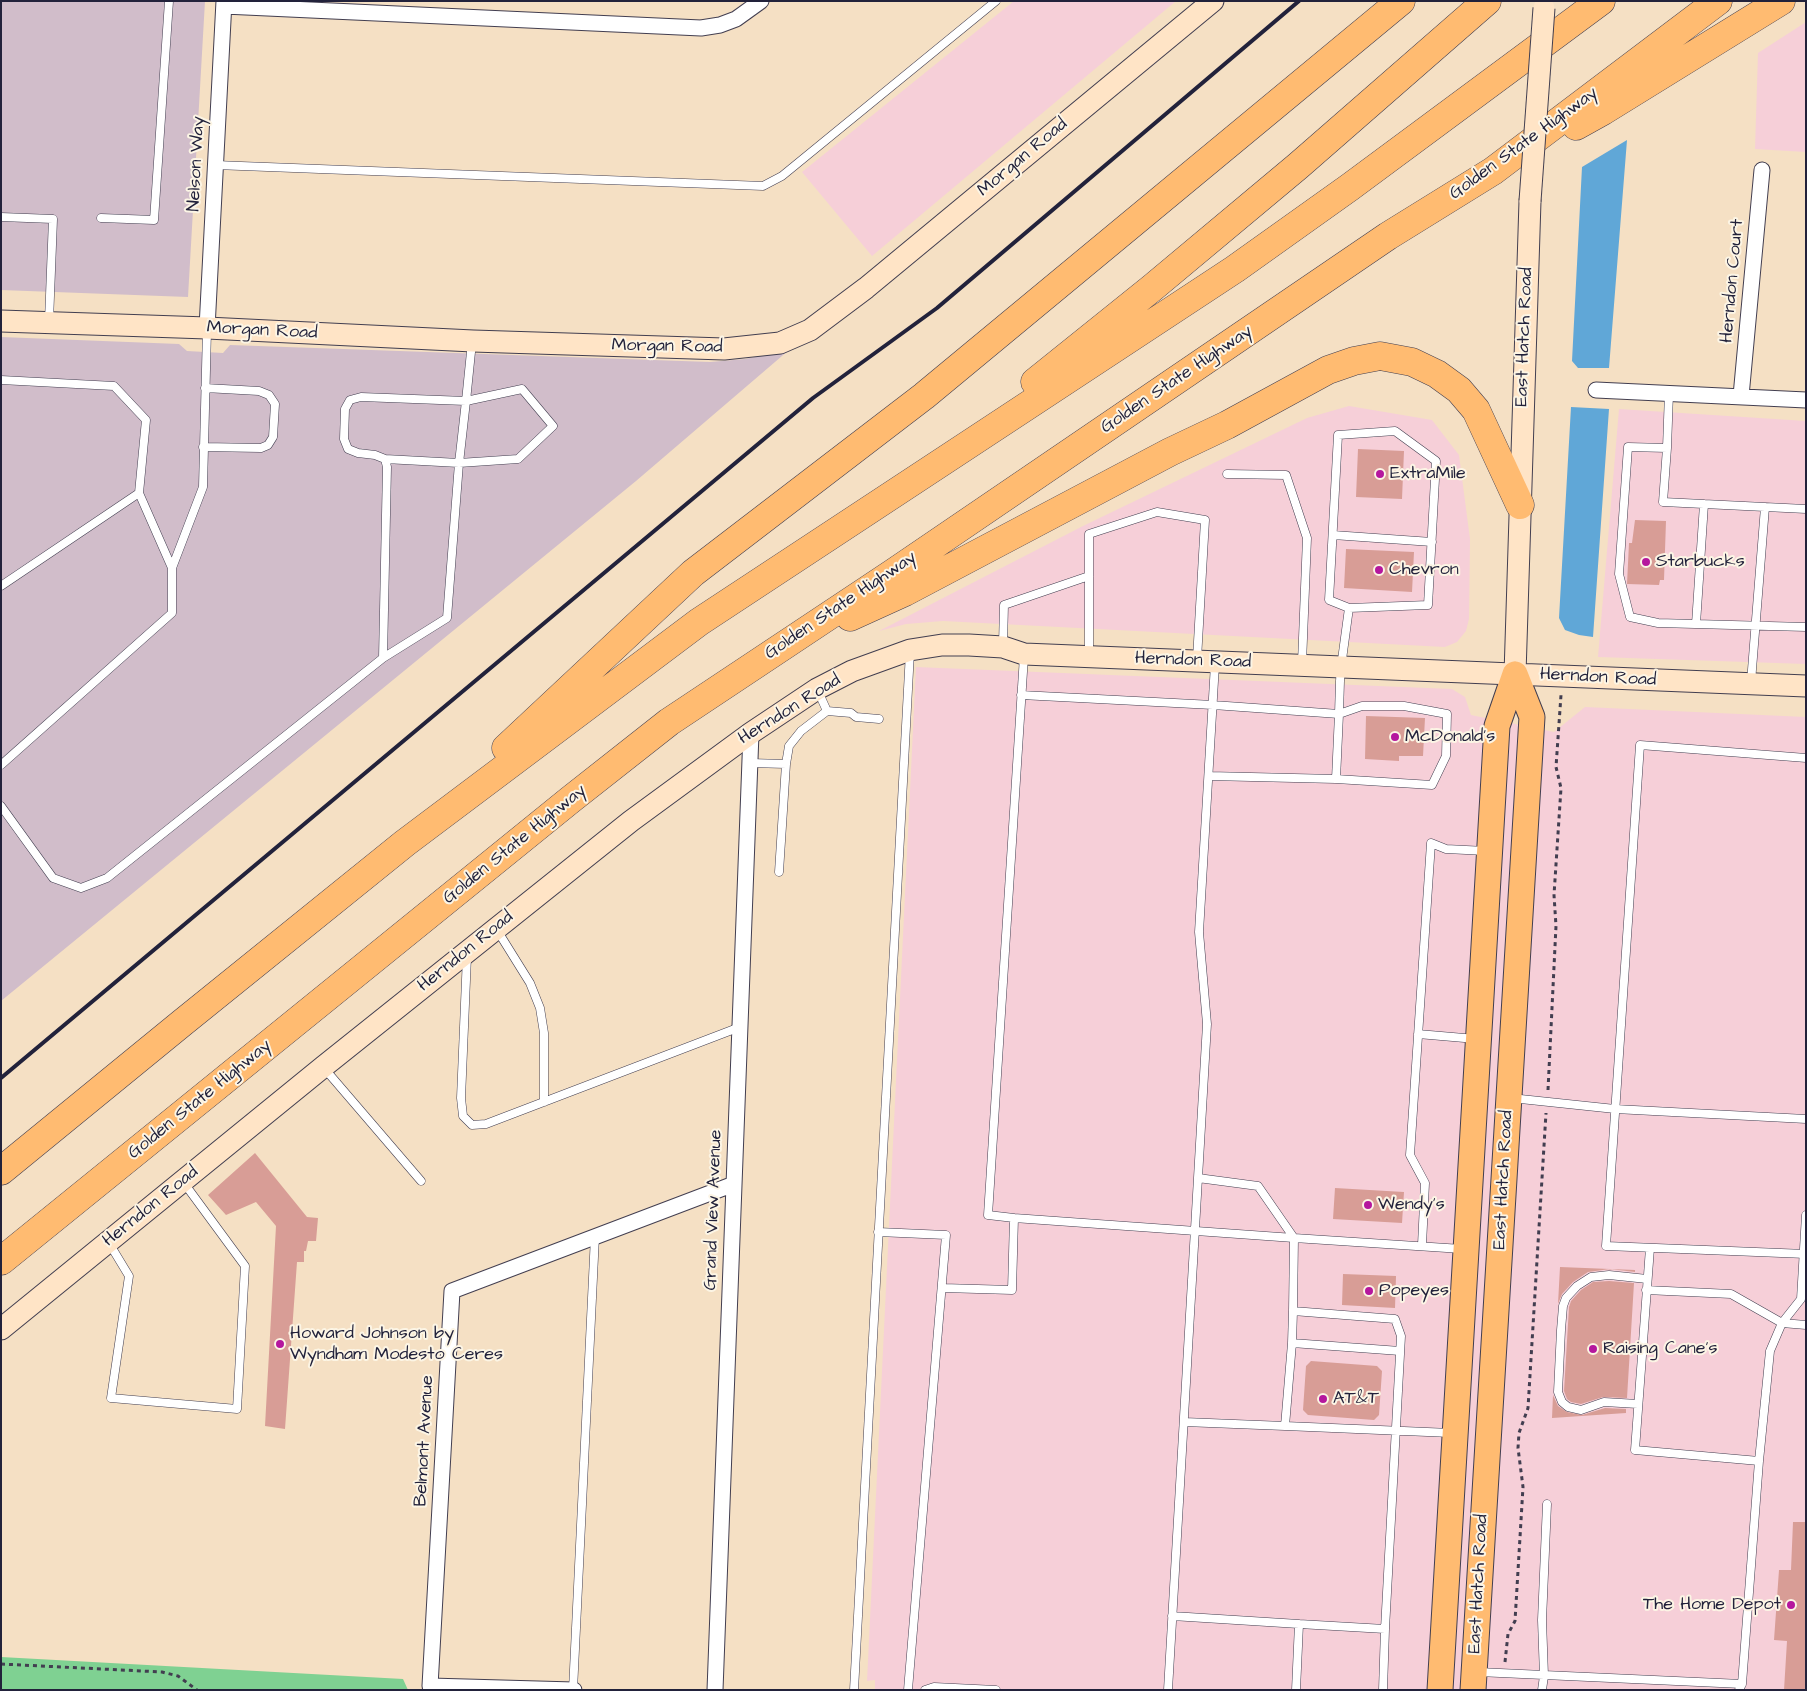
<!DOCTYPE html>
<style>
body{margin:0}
#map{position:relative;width:1807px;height:1691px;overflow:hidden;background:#f5e0c4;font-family:"Architects Daughter",sans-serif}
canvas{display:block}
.frame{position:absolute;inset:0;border:2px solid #22223b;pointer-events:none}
</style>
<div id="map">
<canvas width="1807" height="1691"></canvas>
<div class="frame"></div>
</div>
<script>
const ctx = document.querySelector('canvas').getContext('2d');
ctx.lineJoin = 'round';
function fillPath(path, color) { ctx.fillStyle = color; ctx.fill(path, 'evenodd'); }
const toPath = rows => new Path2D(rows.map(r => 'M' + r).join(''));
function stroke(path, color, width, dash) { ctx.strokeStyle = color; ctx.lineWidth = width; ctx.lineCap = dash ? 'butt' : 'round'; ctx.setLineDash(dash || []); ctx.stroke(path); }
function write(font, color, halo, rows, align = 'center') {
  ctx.font = font + ' "Architects Daughter",sans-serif'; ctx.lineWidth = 4; ctx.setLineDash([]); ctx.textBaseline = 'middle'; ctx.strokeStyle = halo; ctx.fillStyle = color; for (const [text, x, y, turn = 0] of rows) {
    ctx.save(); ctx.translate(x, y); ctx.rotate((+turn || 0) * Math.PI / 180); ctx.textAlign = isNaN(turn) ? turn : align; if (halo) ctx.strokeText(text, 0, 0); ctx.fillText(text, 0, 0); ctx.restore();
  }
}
const built = toPath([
 [1014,1,1176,1,872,256,802,172],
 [1806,22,1806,152,1755,149,1758,53],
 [1349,406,1432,420,1459,455,1470,539,1469,619,1466,631,1457,642,1445,647,943,621,906,624,879,631,1083,526,1307,418],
 [1619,409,1806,421,1806,664,1598,657],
 [916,667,1452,689,1465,697,1471,715,1554,732,1585,707,1806,717,1806,1690,875,1690,875,1680,867,1681]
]);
const industrial = toPath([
 [1,1,205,1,188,297,1,290],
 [1,337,179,344,187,351,223,353,230,345,710,362,745,359,789,350,636,481,1,1001]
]);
const green = toPath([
 [1,1657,403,1679,408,1690,1,1690]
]);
const water = toPath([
 [1627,140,1609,368,1578,368,1572,361,1582,167],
 [1571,407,1609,409,1593,637,1579,635,1565,630,1559,618]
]);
const building = toPath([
 [1358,449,1404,451,1402,499,1356,497],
 [1635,520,1666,521,1664,580,1660,580,1659,585,1627,584,1629,543,1632,543],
 [1346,549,1414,552,1412,592,1344,588],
 [1366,716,1425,718,1423,756,1399,756,1399,761,1365,759],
 [255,1153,307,1217,318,1218,316,1241,308,1241,306,1251,304,1251,304,1262,297,1262,285,1429,265,1426,276,1226,256,1202,226,1215,208,1195],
 [1335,1188,1404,1192,1402,1223,1333,1219],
 [1560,1267,1635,1270,1635,1272,1610,1269,1588,1272,1573,1282,1562,1294,1558,1304],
 [1343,1274,1396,1276,1395,1308,1342,1305],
 [1609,1281,1634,1283,1627,1398,1603,1397,1581,1404,1571,1402,1567,1399,1564,1391,1569,1307,1571,1301,1581,1290,1593,1282],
 [1311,1361,1377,1366,1382,1371,1379,1415,1374,1420,1308,1415,1303,1410,1306,1366],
 [1553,1395,1558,1406,1567,1412,1582,1415,1605,1408,1626,1409,1626,1413,1552,1418],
 [1793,1522,1806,1522,1806,1690,1784,1690,1787,1641,1774,1640,1779,1570,1791,1570]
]);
const path = toPath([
 [1548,1090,1556,926,1554,895,1561,788,1556,767,1561,695],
 [1505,1662,1508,1634,1515,1621,1523,1487,1518,1448,1519,1433,1528,1408,1546,1113],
 [1,1664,162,1672,178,1676,197,1690]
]);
const lane = toPath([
 [215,165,763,186,782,176,996,1],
 [1,217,53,219,49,321],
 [101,218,154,220,169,1],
 [1,380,114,386,146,420,139,493],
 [203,447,261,448,268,445,273,437,275,404,269,395,259,391,205,388],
 [1667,448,1669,393],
 [1227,474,1286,475,1307,538,1302,663],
 [1765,507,1663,502,1667,448,1628,447,1619,574,1630,617,1658,623,1806,627],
 [1333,535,1432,542],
 [172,568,203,487,207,330],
 [1,586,139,493,172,568,172,613,1,765],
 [1696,624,1704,504],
 [1003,645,1004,605,1089,576],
 [1089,655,1089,534,1157,512,1205,520,1197,659],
 [383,658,447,618,459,463,518,459,553,426,522,389,466,401,459,463,385,459],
 [1751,682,1765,507,1806,509],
 [818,691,827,711,851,713,856,717,879,719],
 [1021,695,1213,705,1339,714,1362,706,1404,706,1447,714,1446,756,1432,785,1336,779,1339,714,1340,681,1341,667,1349,608,1428,605,1436,461,1395,431,1338,435,1329,600,1349,608],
 [1806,758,1640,745,1606,1246,1806,1254],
 [750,763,786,764],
 [1209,776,1336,779],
 [1,806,53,878,81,888,107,878,383,658,387,467,385,459,375,455,358,453,348,449,344,439,345,409,350,400,361,397,466,401,472,342],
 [779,872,786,764,789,746,801,731,827,711],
 [497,930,530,983,540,1008,544,1033,544,1102],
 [467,956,461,1098,463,1116,472,1125,486,1124,740,1027],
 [1418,1034,1476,1039],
 [324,1068,421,1181],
 [1511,1098,1615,1109,1806,1119],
 [1014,1218,988,1215,1024,656],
 [878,1232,946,1235,908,1690],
 [109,1243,129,1276,111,1398,237,1409,245,1266,184,1183],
 [1422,1245,1425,1183,1410,1155,1431,843,1446,849,1486,851],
 [1650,1248,1635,1450,1759,1461,1742,1684,1739,1690],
 [943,1288,1012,1290,1014,1218,1294,1238,1258,1186,1198,1178],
 [1646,1290,1731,1294,1782,1323,1806,1325],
 [1293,1311,1294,1238,1462,1249],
 [1292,1343,1293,1311,1395,1319,1401,1336,1385,1629],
 [1400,1351,1292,1343,1285,1426,1451,1433],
 [1638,1404,1604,1402,1581,1410,1568,1407,1562,1402,1558,1392,1561,1330,1563,1306,1566,1298,1577,1286,1591,1277,1609,1275,1647,1279],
 [1184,1422,1285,1426],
 [1759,1461,1770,1351,1782,1323,1801,1299,1806,1215],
 [1172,1616,1299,1624],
 [1478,1672,1742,1684],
 [573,1690,595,1236],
 [854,1690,910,652],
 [925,1690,934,1687,996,1690],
 [1168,1690,1207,1024,1199,932,1215,664],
 [1296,1690,1299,1624,1385,1629,1383,1690],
 [1542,1690,1544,1676,1542,1620,1547,1504]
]);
const street = toPath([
 [224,6,701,28,720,25,736,19,761,1],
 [207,328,224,1],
 [1596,390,1806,400],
 [1741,396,1762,170],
 [574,1690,430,1686,452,1291,734,1184],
 [715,1690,751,733]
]);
const secondary = toPath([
 [1,321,207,328,473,341,724,349,780,343,810,330,866,288,1213,1],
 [1515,674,1530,201],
 [1,1329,323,1067,631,821,751,733,817,689,852,671,910,650,942,645,969,645,1003,647,1024,654,1806,686]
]);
const primary = toPath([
 [1440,1690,1497,726,1515,674],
 [1473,1690,1532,717,1515,674]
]);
const highway = toPath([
 [1576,126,1603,111,1781,1],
 [1035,382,1152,288,1298,166,1487,1],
 [850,617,905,592,1170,452,1227,425,1328,370,1354,361,1380,356,1412,362,1437,374,1459,390,1476,410,1520,505],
 [506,748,693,573,924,396,1401,1],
 [1,1171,182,1023,405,843,699,622,1235,269,1350,187,1601,1],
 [1,1261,570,800,669,722,893,573,1388,236,1493,171,1718,1]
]);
const rail = toPath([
 [1,1078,813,398,937,308,1299,1]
]);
const secondaryBridge = toPath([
 [1530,201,1544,8]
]);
const markers = [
 [1380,474,5,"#b5179e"],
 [1646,562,5,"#b5179e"],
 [1379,570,5,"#b5179e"],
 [1395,737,5,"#b5179e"],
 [1368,1205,5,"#b5179e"],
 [1369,1291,5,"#b5179e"],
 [280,1344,5,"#b5179e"],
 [1593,1349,5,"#b5179e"],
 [1323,1399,5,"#b5179e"],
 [1791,1605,5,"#b5179e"]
];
const streetNames = [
 ["Golden State Highway",1524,144,-36],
 ["Morgan Road",1023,158,-40],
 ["Nelson Way",197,164,-87],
 ["Herndon Court",1733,281,-85],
 ["Morgan Road",262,331,3],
 ["East Hatch Road",1525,337,-88],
 ["Morgan Road",667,347,1],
 ["Golden State Highway",1177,380,-34],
 ["Golden State Highway",841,606,-34],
 ["Herndon Road",1193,661,2],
 ["Herndon Road",1598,678,3],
 ["Herndon Road",790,710,-32],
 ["Golden State Highway",515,845,-39],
 ["Herndon Road",466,952,-39],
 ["Golden State Highway",200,1100,-39],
 ["East Hatch Road",1504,1180,-87],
 ["Herndon Road",151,1207,-39],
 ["Grand View Avenue",714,1210,-88],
 ["Belmont Avenue",425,1441,-87],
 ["East Hatch Road",1479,1584,-87]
];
const poiNames = [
 ["ExtraMile",1390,474],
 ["Starbucks",1656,562],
 ["Chevron",1389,570],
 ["McDonald's",1405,737],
 ["Wendy's",1378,1205],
 ["Popeyes",1379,1291],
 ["Howard Johnson by",290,1334],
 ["Wyndham Modesto Ceres",290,1355],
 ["Raising Cane's",1603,1349],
 ["AT&T",1333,1399],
 ["The Home Depot",1781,1605,"right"]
];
fillPath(built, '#f6cfd8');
fillPath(industrial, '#d1bdca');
fillPath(green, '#7fd192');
fillPath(water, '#60a7d7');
fillPath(building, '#d89d96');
stroke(lane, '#423e50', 9);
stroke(street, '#423e50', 17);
stroke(secondary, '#423e50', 23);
stroke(primary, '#423e50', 27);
stroke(highway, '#423e50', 29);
stroke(path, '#423e50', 3, [4, 4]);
stroke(lane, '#fff', 8);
stroke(street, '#fff', 15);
stroke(secondary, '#ffe4c6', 21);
stroke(primary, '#ffbb71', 25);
stroke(highway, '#ffbb71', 28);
stroke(rail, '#22223b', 4);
stroke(secondaryBridge, '#423e50', 23, []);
stroke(secondaryBridge, '#ffe4c6', 21);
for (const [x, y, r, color] of markers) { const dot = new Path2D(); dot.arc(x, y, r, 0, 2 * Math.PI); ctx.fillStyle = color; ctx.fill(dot); stroke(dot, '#fcf5e5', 2); }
write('18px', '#22223b', '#fcf5e5', streetNames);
write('18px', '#22223b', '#fcf5e5', poiNames, 'left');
</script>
